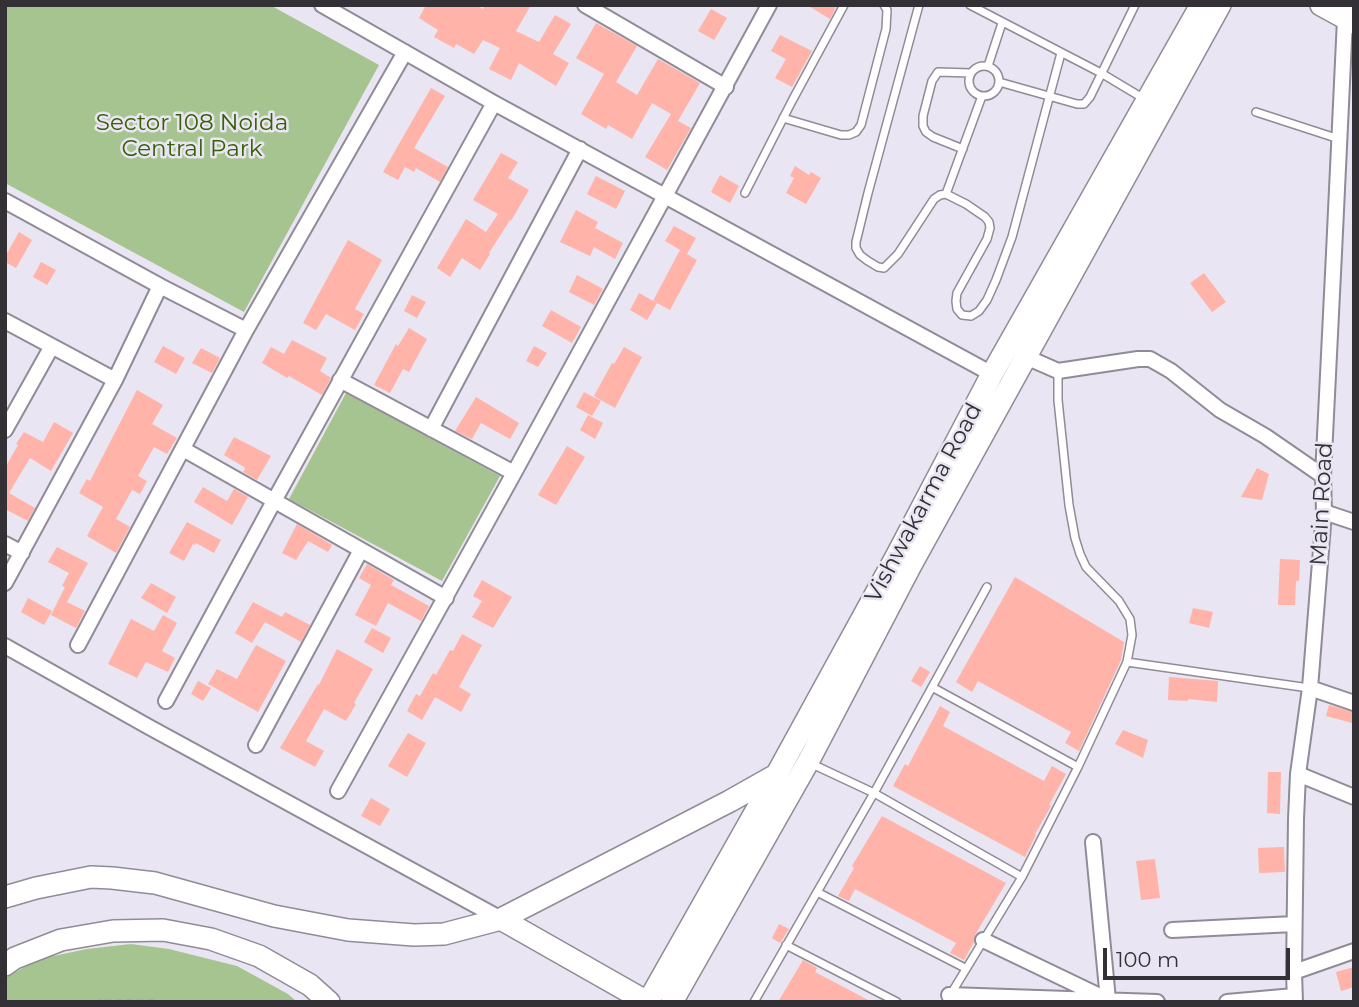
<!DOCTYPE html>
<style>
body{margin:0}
#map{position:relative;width:1359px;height:1007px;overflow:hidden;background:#eae5f2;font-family:Montserrat,sans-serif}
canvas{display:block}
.frame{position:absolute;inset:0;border:7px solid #333136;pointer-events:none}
.scale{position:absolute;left:1103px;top:948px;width:187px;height:32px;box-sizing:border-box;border:4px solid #333136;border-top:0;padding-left:9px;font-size:21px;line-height:24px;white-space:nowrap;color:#333136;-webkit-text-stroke:5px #eae5f2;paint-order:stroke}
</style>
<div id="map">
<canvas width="1359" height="1007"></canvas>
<div class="frame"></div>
<div class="scale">100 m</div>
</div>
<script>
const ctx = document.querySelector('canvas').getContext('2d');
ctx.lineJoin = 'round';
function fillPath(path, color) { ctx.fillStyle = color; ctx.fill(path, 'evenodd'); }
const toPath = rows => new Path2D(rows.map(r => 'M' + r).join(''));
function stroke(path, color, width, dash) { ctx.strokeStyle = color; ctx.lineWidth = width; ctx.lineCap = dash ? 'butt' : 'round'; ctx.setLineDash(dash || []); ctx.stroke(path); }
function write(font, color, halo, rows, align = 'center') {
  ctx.font = font + ' Montserrat,sans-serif'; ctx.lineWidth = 5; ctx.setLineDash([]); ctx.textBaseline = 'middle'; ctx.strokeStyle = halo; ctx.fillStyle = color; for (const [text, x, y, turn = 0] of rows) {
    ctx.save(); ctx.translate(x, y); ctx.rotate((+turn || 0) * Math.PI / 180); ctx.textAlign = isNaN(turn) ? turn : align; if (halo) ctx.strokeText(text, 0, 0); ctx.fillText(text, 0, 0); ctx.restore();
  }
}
const green = toPath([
 [5,5,270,5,379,65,244,312,5,183],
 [346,393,500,476,442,581,289,499],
 [131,944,169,949,237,966,288,994,297,1002,5,1002,5,978,39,959,87,949]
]);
const building = toPath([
 [426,5,476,5,483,9,485,5,531,5,516,31,539,42,555,15,571,24,553,54,569,63,556,86,519,63,511,80,489,69,500,48,483,40,474,54,456,44,454,48,434,37,438,30,419,18],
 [807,5,837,5,830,19],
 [711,9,727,18,714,40,698,31],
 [596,23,637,46,616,82,637,95,658,59,700,83,678,121,691,128,667,170,645,157,671,114,652,103,632,139,608,125,606,129,581,114,604,74,576,58],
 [780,35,812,51,792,87,775,78,786,59,771,51],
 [431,88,445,96,414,148,448,167,440,182,416,168,414,172,405,167,398,180,383,172],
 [501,153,518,162,508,178,529,190,511,221,510,220,489,253,490,254,480,270,462,258,450,277,437,268,466,219,486,232,498,214,473,200],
 [795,166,809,175,811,172,821,178,806,204,786,193,794,178,790,176],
 [720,175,739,186,730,203,711,192],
 [596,176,625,191,616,209,587,194],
 [576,210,598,222,595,228,623,243,615,259,594,247,590,256,560,242],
 [674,226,696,238,687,254,665,241],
 [19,232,32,240,16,268,5,262,5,257],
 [348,240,382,260,355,309,364,314,355,330,326,314,316,330,303,323],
 [680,250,697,260,670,310,653,301],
 [41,262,56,270,47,285,33,277],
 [1204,273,1226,302,1212,312,1190,283],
 [577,275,603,289,594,305,569,292],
 [639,293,657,303,647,320,630,310],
 [412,295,426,302,417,318,404,311],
 [551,310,581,327,572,343,542,326],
 [409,328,427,339,409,372,403,369,390,393,374,385,396,344,398,346],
 [292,340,327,358,320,371,331,378,322,395,289,376,287,378,262,363,271,347,284,354],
 [163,346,185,358,176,374,154,362],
 [534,346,547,353,538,367,526,361],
 [624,347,642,357,615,408,594,396,612,363,614,364],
 [201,348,220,358,212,373,192,363],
 [137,390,163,405,152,424,177,438,167,454,154,447,138,476,147,481,140,494,132,490,116,519,130,527,116,553,87,536,103,507,79,493,87,479,90,481],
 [584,392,601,401,592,416,576,407],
 [476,397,519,423,510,439,481,423,472,439,455,431],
 [588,415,603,423,595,439,580,430],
 [54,422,73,433,51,471,30,458,9,493,35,508,28,521,5,509,5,468,18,445,16,444,24,432,43,442],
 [234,437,271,456,257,480,243,472,245,469,244,467,224,455],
 [567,446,585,457,556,505,538,495],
 [1257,468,1269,474,1262,500,1241,497],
 [203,487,227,501,234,489,248,497,232,525,194,502],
 [187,522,221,540,214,553,196,543,195,545,193,544,184,561,169,553],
 [297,524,332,545,328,552,308,541,296,560,282,553],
 [57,547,88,563,67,602,85,611,76,628,51,615,65,587,62,586,69,573,48,562],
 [1280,559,1300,560,1299,581,1296,581,1295,605,1278,605],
 [367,564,394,580,391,585,429,606,421,621,388,603,376,626,355,615,371,585,359,578],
 [1015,577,1124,642,1121,660,1079,751,1065,743,1071,732,978,681,972,692,956,682],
 [482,580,512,597,493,628,472,617,482,601,473,596],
 [151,583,176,597,167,613,141,598],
 [28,598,52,611,44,625,21,612],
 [253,602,282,617,285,612,310,625,301,642,265,622,252,643,235,633],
 [1193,608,1213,612,1209,628,1189,623],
 [163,615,177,623,162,651,175,658,168,672,146,662,137,678,108,664,131,619,154,631],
 [372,628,391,638,383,653,364,642],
 [462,634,482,645,459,687,471,694,461,712,435,697,422,720,407,711,416,694,420,696,433,673,436,675,450,650,453,651],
 [256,645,286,661,258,712,208,684,217,669,237,679],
 [337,649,373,669,354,703,356,704,346,721,324,709,306,741,324,751,315,767,280,748,318,684,319,685],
 [920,666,930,672,921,687,911,681],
 [1169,677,1218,681,1217,702,1188,699,1188,701,1168,700],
 [198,681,211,688,203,701,191,694],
 [1329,705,1354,712,1352,723,1326,716],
 [940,706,950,712,943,726,1044,781,1052,766,1066,774,1049,805,1051,806,1035,834,1036,835,1025,857,893,786,905,764,908,766],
 [1123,730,1148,740,1143,758,1115,744],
 [408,733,426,743,407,777,388,766],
 [1268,772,1281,772,1280,814,1267,813],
 [371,798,390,809,380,826,361,816],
 [882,816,1006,883,975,935,974,942,964,960,950,953,956,943,855,889,849,901,838,896,854,868,852,866],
 [1284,847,1285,872,1259,873,1258,848],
 [1155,859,1160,898,1141,900,1136,861],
 [779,924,789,929,780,943,772,938],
 [803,960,817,968,815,972,872,1002,778,1002],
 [1354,967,1354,987,1341,991,1336,972]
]);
const path = toPath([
 [95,1002,100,1000,153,1000,159,1002]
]);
const lane = toPath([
 [919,5,868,193,856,242,856,248,860,255,868,261,878,267,884,268,898,254,934,199,940,195,946,194,966,204,985,217,989,222,990,228,987,239,957,293,956,301,957,309,962,315,971,316,979,311,987,300,996,280,1012,237,1061,53],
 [970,5,1101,73,1146,100],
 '969 81a15 15 0 1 1 30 0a15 15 0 1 1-30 0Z',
 [988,66,1002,23],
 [999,82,1077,104,1084,104,1090,97,1135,5],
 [1256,112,1339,139],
 [783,118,841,135,849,135,856,132,861,125,886,29,887,10,884,5],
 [963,149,933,137,926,132,923,126,923,116,932,81,938,72,971,73],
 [745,193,792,101,844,5],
 [946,194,982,96],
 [1058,371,1058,400,1069,505,1075,538,1080,554,1086,567,1119,601,1130,619,1132,635,1127,662],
 [932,687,1078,767],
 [812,764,874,793,1022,877],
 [817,892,965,968],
 [786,945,897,1002],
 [754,1002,874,793,987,587],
 [946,1002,1022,877,1078,767,1127,662,1309,688]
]);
const street = toPath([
 [322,5,494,103,992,374],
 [585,5,726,87],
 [5,201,160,286,246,330],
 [5,321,115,380],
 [1026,357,1058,371,1138,359,1150,359,1171,371,1220,410,1265,436,1323,476],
 [340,380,514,473],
 [431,429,580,149],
 [5,430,52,346],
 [183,449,446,598],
 [1324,512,1354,522],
 [5,544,22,553],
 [5,583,115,380,160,286],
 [78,645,246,330,405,52],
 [5,646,149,727,501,919],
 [1310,688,1354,703],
 [166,701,274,501,494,103],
 [256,745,361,550],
 [1298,774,1354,797],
 [338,791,514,473,769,5],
 [1093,842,1108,1000],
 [1172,930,1294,924],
 [983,940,1104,998],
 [1294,972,1354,951],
 [949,995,1157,1002],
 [1227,1002,1294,996],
 [1295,1002,1294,972,1296,819,1298,774,1310,688,1324,512,1323,476,1334,253,1345,19,1348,5]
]);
const secondary = toPath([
 [1321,5,1354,23],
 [5,897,36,888,91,877,112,878,155,883,274,916,348,930,414,935,444,934,501,919,730,801,776,775],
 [501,919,647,1002],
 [5,965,15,958,61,940,113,931,163,930,211,939,259,956,310,985,329,1002],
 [648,1002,777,774,897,555,992,374,1201,5],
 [672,1002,808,762,911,565,1220,5]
]);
const parkNames = [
 ["Sector 108 Noida",192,123],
 ["Central Park",192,149]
];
const streetNames = [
 ["Vishwakarma Road",924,503,-62],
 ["Main Road",1322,504,-87]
];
fillPath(green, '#a6c490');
fillPath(building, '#ffb3a9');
stroke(lane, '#908b96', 10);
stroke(street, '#908b96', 18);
stroke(secondary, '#908b96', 24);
stroke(path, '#aeaab4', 2.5, [7, 3.5]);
stroke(lane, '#fff', 7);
stroke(street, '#fff', 14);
stroke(secondary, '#fff', 21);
write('23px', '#375f05', '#eae5f2', parkNames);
write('23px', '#333136', '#eae5f2', streetNames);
</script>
